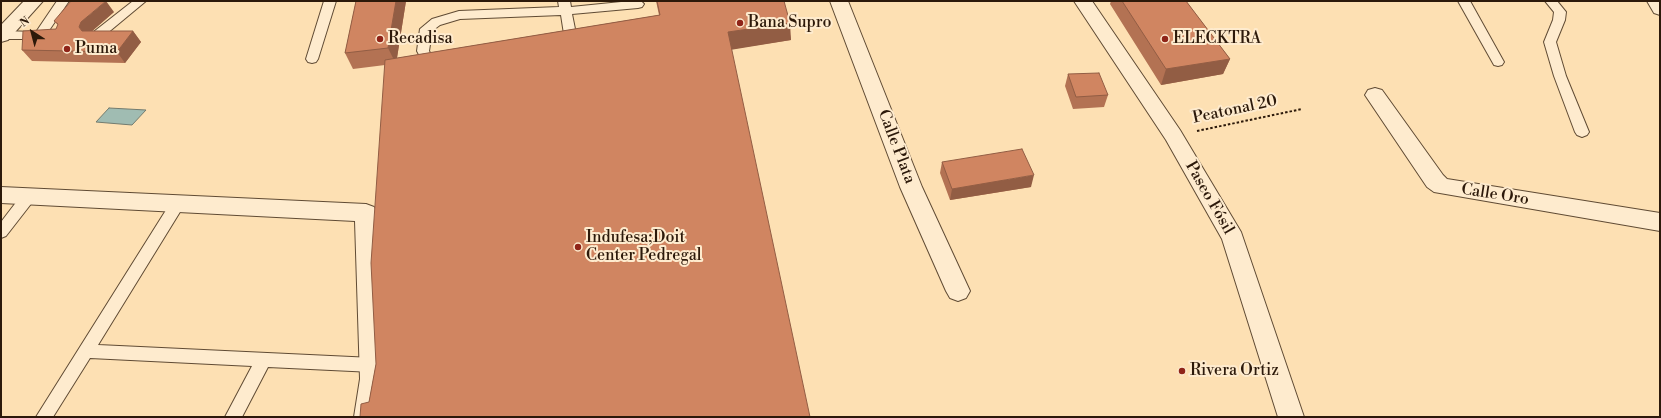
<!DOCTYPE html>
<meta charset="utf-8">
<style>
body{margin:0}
#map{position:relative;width:1661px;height:418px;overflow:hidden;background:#fde0b3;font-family:"Libre Bodoni",serif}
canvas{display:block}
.frame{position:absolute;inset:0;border:2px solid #2c190a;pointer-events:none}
.north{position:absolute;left:12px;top:12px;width:40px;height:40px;-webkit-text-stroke:3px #feebce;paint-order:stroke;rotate:324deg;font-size:11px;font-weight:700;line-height:16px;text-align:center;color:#2c190a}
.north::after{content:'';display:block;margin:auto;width:14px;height:18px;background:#2c190a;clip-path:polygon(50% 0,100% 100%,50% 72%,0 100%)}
</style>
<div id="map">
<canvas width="1661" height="418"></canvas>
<div class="frame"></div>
<div class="north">N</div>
</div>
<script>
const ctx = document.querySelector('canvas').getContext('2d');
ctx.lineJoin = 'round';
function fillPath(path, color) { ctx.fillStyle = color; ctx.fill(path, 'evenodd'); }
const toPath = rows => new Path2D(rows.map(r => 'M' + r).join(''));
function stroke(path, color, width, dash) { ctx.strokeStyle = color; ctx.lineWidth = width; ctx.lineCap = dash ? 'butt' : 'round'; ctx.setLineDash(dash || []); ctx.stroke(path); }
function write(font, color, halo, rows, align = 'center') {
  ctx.font = font + ' "Libre Bodoni",serif'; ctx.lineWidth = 4; ctx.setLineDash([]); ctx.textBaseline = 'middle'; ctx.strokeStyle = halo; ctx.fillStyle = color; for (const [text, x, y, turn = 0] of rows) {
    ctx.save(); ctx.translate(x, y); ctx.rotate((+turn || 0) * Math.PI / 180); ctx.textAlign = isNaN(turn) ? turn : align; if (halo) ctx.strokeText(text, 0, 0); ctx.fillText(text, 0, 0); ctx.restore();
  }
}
const water = toPath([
 [109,108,146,110,132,125,96,122,109,108]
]);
const path = toPath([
 [1197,131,1302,109]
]);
const service = toPath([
 [57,1,69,1,46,35,45,39,1,39,2,31,36,32,57,1],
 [133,1,146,1,99,40,91,40,89,37,91,34,133,1],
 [324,1,336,1,318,59,316,62,312,63,308,62,306,59,324,1],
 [558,1,570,1,571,7,631,1,641,1,644,4,642,7,638,8,572,14,576,34,569,44,560,47,556,46,554,43,564,34,561,15,460,19,440,25,432,31,429,51,432,56,443,59,445,62,443,65,435,66,423,62,417,51,420,29,432,19,459,11,559,7,558,1],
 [1458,1,1470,1,1504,62,1502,65,1498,66,1494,65,1458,1],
 [1545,1,1557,1,1566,12,1565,20,1556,42,1566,76,1589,132,1587,135,1582,137,1577,135,1575,132,1554,76,1544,42,1553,20,1554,12,1545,1],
 [29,191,34,192,36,196,34,200,6,236,1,238,1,222,24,192,29,191],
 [178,198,183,199,185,203,183,207,98,345,373,358,379,360,381,365,379,370,373,372,268,367,242,417,225,417,252,366,90,358,53,417,36,417,173,199,178,198]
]);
const minor = toPath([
 [24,1,43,1,8,40,1,42,1,25,24,1],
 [830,1,848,1,922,187,970,291,966,298,958,301,950,298,946,291,900,187,830,1],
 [1074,1,1092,1,1180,130,1241,232,1304,417,1278,417,1222,239,1166,140,1074,1],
 [1647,1,1660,1,1660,15,1654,13,1647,1],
 [1375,88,1382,90,1443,175,1447,179,1660,213,1660,231,1434,192,1427,187,1365,95,1368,90,1375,88],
 [1,187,366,204,374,207,377,213,386,379,380,417,354,417,360,379,355,221,1,203,1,187]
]);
const wall = toPath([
 [356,1,406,1,397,58,659,15,656,1,784,1,791,40,732,49,369,402,376,364,385,65,353,69,345,53],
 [1111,1,1186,1,1230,59,1223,74,1161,85,1110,4],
 [114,12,92,31,133,31,141,42,125,63,32,61,22,50,56,29,58,25,54,21],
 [1068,74,1108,95,1104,107,1073,109,1065,86],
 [942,162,1031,187,950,200,940,173]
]);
const shadedWall = toPath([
 [106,1,114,12,90,33,88,38,79,27,81,22],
 [396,1,406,1,396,64,388,48],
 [790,23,791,40,730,50,728,32],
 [133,31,141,42,125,63,117,52],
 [1230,59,1223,74,1161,85,1166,69],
 [1034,175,1031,187,950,200,952,189]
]);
const building = toPath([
 [71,1,106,1,81,22,79,27,82,31,133,31,117,52,22,50,23,31,56,29,58,24,54,21,71,1],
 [356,1,396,1,388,48,345,53,356,1],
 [657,1,784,1,790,23,728,32,810,417,360,417,361,404,369,402,376,364,371,263,385,60,660,15,657,1],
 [1122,1,1186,1,1230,59,1166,69,1122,1],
 [1099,73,1108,95,1076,97,1068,74,1099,73],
 [1022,149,1034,175,952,189,942,162,1022,149]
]);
const markers = [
 [740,23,4,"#8f2418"],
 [380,39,4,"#8f2418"],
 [1165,39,4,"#8f2418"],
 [67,49,4,"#8f2418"],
 [578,247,4,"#8f2418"],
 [1182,371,4,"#8f2418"]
];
const poiNames = [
 ["Bana Supro",748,23],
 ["Recadisa",388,39],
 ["ELECKTRA",1173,39],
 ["Puma",75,49],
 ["Indufesa;Doit",586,238],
 ["Center Pedregal",586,256],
 ["Rivera Ortiz",1190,371]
];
const streetNames = [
 ["Peatonal 20",1235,110,-12],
 ["Calle Plata",896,147,69],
 ["Calle Oro",1495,195,9],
 ["Paseo Fósil",1209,198,60]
];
fillPath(water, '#a0bcb2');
stroke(water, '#727b6f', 1);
stroke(service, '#604b34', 2);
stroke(minor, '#604b34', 2);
stroke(path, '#2c190a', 2, [2.5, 2]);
fillPath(service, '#feebce');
fillPath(minor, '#feebce');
fillPath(wall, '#b37253');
fillPath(shadedWall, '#925d44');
fillPath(building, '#d08561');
stroke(building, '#925d44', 1);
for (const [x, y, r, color] of markers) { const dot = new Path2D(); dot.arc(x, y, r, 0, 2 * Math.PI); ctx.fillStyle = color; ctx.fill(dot); stroke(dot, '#feebce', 1.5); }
write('16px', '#2c190a', '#feebce', poiNames, 'left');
write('16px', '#2c190a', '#feebce', streetNames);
</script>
